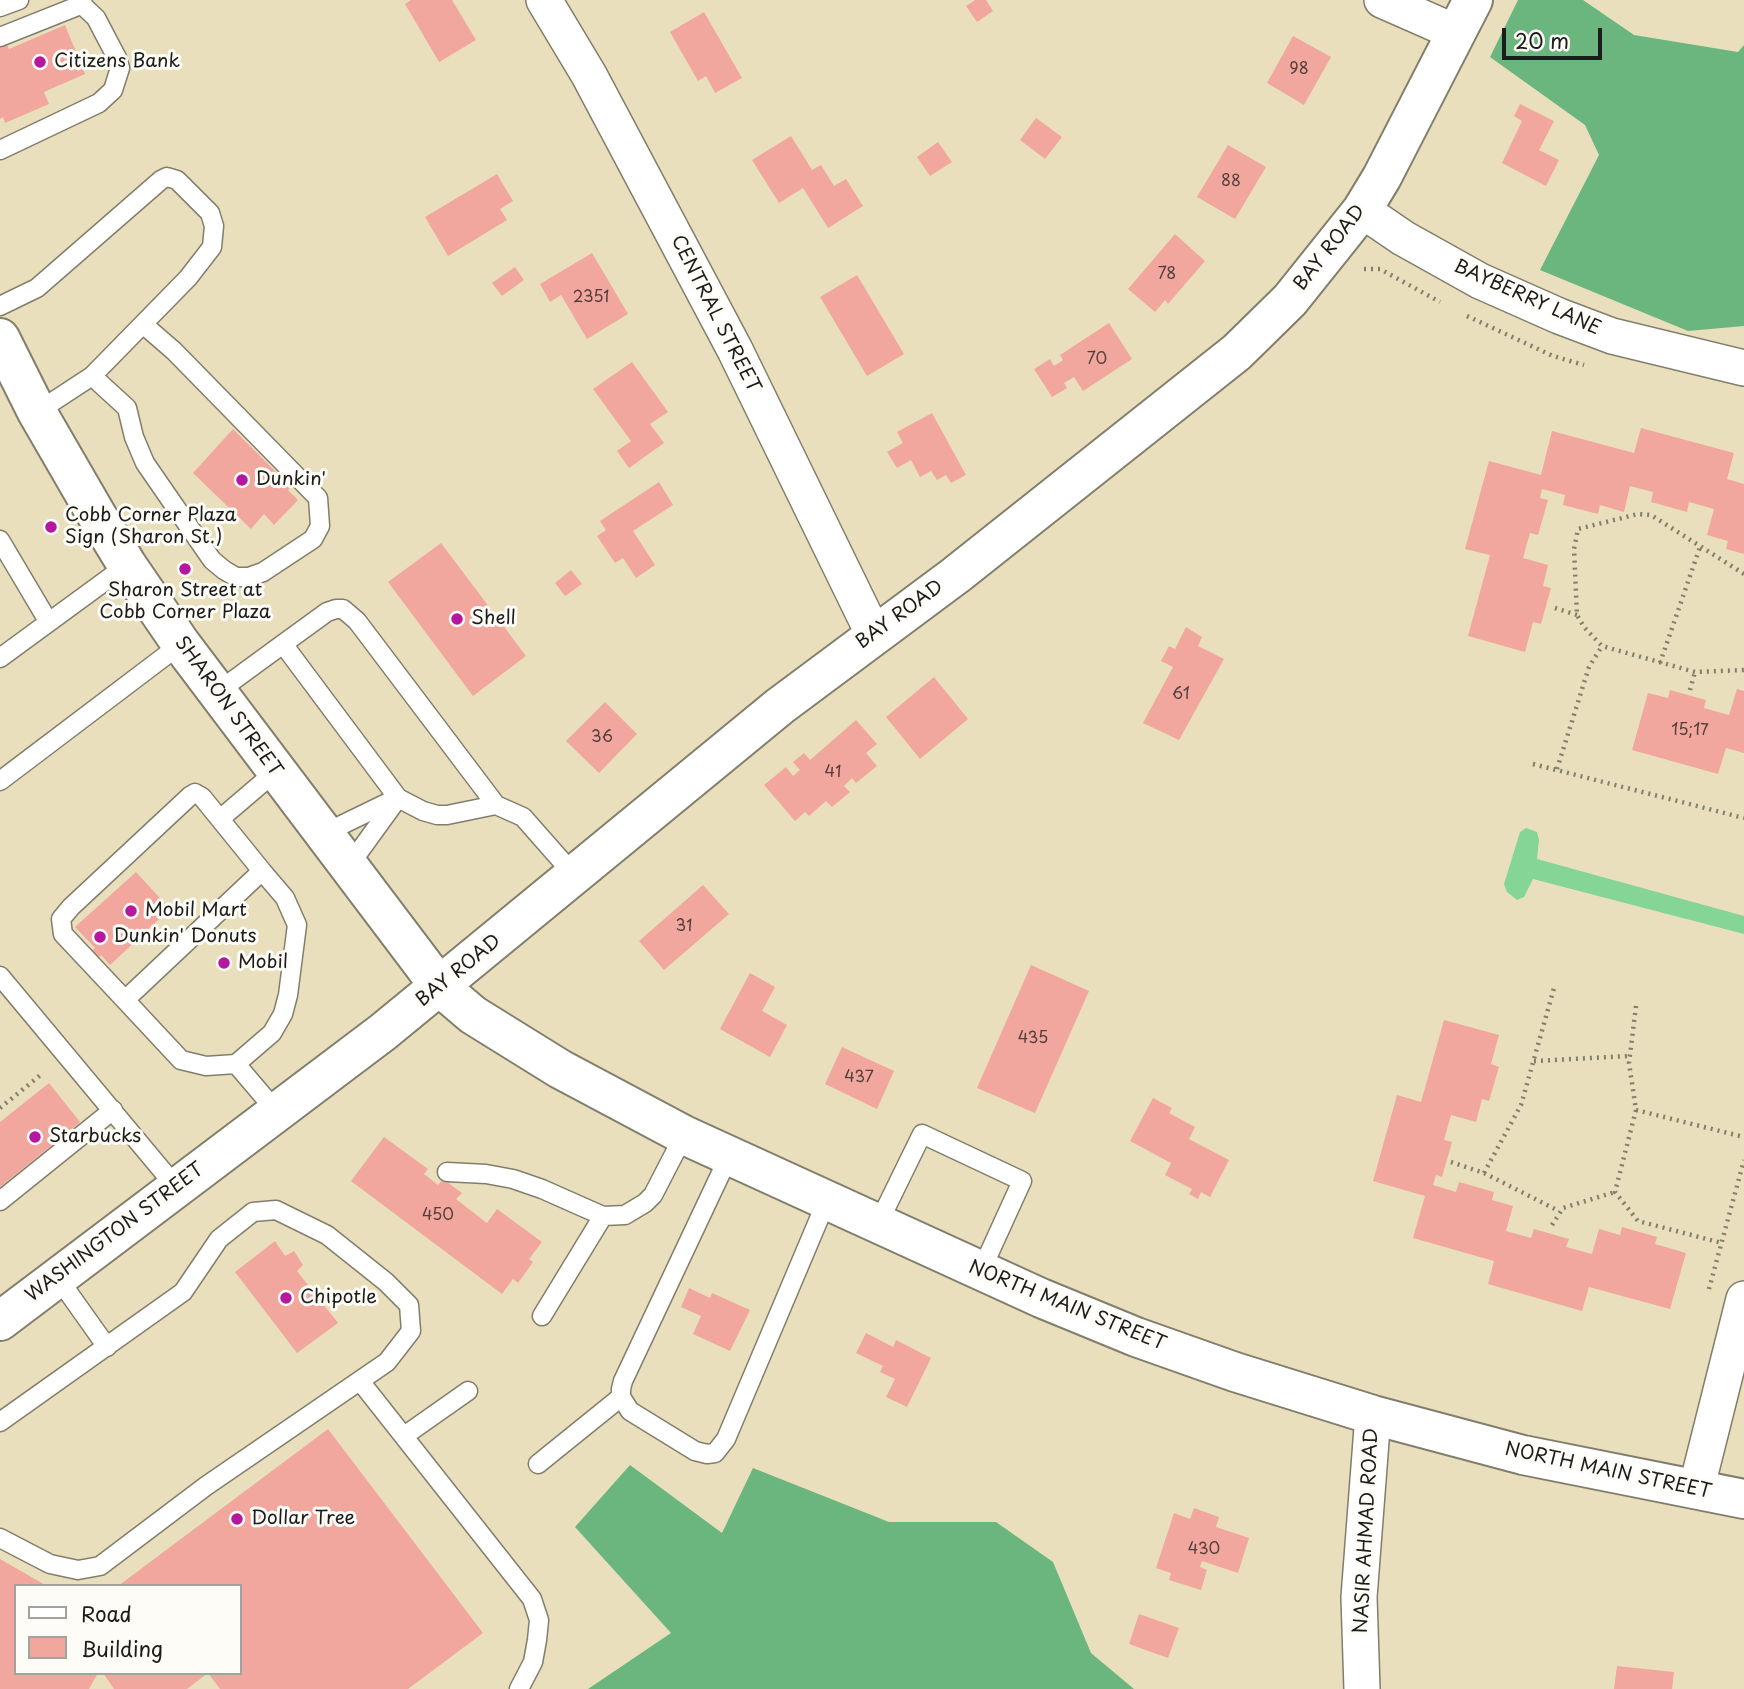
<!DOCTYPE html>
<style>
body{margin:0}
#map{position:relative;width:1744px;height:1689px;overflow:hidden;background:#e9dfbc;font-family:"Playpen Sans",sans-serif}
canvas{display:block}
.legend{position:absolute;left:14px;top:1584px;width:228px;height:91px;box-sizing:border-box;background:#fdfcf7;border:2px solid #a3a29f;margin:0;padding:9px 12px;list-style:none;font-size:21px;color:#1c1c1c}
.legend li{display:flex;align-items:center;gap:14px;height:35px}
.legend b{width:35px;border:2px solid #a3a29f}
.scale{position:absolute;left:1502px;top:28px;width:100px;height:32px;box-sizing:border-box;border:4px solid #1c1c1c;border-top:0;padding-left:9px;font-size:21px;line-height:24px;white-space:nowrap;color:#1c1c1c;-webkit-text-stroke:5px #fdfcf7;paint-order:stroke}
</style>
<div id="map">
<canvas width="1744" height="1689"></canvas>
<ul class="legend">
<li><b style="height:9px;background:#fff"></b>Road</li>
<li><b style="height:19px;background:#f2a79e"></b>Building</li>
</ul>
<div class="scale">20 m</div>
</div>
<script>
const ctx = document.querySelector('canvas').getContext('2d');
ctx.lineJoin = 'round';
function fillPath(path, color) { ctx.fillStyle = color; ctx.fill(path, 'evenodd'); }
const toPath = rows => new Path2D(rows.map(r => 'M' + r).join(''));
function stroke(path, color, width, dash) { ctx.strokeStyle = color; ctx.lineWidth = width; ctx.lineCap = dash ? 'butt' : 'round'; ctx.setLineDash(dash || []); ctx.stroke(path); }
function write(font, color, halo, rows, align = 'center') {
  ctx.font = font + ' "Playpen Sans",sans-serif'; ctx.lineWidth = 6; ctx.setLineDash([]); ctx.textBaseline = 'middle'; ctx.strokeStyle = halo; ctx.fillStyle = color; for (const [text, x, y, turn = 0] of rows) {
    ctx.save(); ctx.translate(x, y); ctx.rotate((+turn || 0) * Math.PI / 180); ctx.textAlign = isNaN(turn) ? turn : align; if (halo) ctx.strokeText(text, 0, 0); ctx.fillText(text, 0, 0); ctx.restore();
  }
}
const green = toPath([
 [1526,828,1537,832,1539,840,1537,859,1744,916,1744,934,1533,879,1524,897,1517,900,1507,892,1504,884,1520,832]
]);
const forest = toPath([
 [1518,0,1583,0,1634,35,1738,52,1744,45,1744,326,1688,331,1540,270,1599,155,1585,125,1490,57],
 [630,1465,722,1533,753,1468,889,1522,996,1522,1053,1562,1091,1653,1134,1689,588,1689,671,1633,575,1527]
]);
const building = toPath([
 [411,0,452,0,476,40,439,62,405,4],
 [975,0,986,0,993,11,977,22,966,6],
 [704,12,742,78,715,93,706,76,698,81,670,32],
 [65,25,85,74,44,92,49,104,5,123,3,117,0,119,0,28,9,49],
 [1293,36,1331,57,1304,105,1267,83],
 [1520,104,1554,121,1539,150,1559,160,1546,186,1502,163,1522,121,1514,116],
 [1036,118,1062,137,1045,159,1020,140],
 [791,136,812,170,821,165,834,186,846,179,863,206,828,228,803,188,779,203,752,160],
 [938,142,952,162,930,176,917,157],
 [1228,145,1266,167,1235,219,1197,197],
 [497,174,513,201,500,209,507,220,448,256,425,217],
 [1175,234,1205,261,1168,304,1165,300,1155,312,1128,289],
 [592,253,628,314,587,339,561,295,550,302,540,284],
 [515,267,524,280,502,296,492,283],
 [857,275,904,354,867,376,820,297],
 [1109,323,1132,359,1083,391,1074,377,1064,383,1067,388,1052,397,1034,369,1050,359,1054,366,1063,360,1060,355],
 [632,362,668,412,650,424,664,443,629,468,617,451,631,441,593,389],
 [932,413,966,475,951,483,946,475,937,480,931,471,920,477,911,460,897,468,887,452,903,443,897,432],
 [1641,428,1734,453,1727,479,1744,484,1744,554,1726,549,1728,541,1707,535,1714,509,1689,502,1687,512,1651,502,1653,492,1630,486,1624,512,1600,505,1598,514,1563,505,1565,495,1542,489,1540,498,1548,500,1538,535,1530,533,1523,558,1548,565,1543,586,1551,588,1541,624,1533,622,1525,652,1468,636,1490,555,1465,549,1489,461,1541,475,1552,431,1634,453],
 [233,429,291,487,288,490,298,500,274,525,264,514,251,529,193,473],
 [659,482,673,505,633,531,655,565,636,578,623,558,615,563,597,536,606,530,600,521],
 [441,543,526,656,473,696,388,582],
 [571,570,582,584,565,596,555,583],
 [1186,627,1202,637,1198,646,1224,659,1179,740,1143,723,1173,667,1161,661,1169,646,1175,649],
 [934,677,968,719,920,759,886,717],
 [1737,689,1744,691,1744,753,1726,748,1718,774,1632,750,1648,693,1668,698,1670,690,1706,700,1704,708,1729,715],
 [605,702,637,734,599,773,566,741],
 [856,720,877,744,866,753,877,766,856,783,852,778,844,786,850,792,832,807,826,801,809,816,805,812,795,821,764,785,786,767,793,776,800,770,793,762,804,753,810,760],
 [136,872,170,909,110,965,101,955,98,958,92,951,95,948,75,927],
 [703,885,729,914,664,970,639,941],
 [1031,965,1089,991,1035,1113,977,1088],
 [750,973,775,987,762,1011,787,1025,770,1057,720,1029],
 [1444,1020,1499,1035,1491,1064,1499,1067,1489,1101,1482,1099,1476,1122,1451,1115,1444,1140,1452,1142,1442,1177,1436,1175,1433,1185,1456,1192,1459,1182,1494,1192,1492,1200,1513,1206,1506,1231,1531,1238,1534,1229,1569,1239,1566,1247,1592,1254,1599,1229,1620,1235,1622,1227,1657,1237,1655,1244,1686,1253,1670,1309,1589,1287,1582,1311,1488,1284,1494,1261,1413,1238,1425,1196,1373,1181,1397,1095,1421,1102],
 [842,1047,894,1071,877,1109,825,1084],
 [49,1083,80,1122,67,1133,74,1142,59,1153,52,1145,0,1187,0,1122],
 [1153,1098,1172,1108,1169,1113,1195,1127,1189,1139,1229,1160,1210,1197,1201,1192,1198,1199,1189,1194,1192,1189,1165,1175,1171,1163,1130,1141],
 [384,1137,428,1169,424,1174,438,1185,443,1179,462,1193,456,1199,487,1223,497,1209,542,1242,529,1259,533,1262,518,1283,513,1279,502,1294,351,1181],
 [275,1241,285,1256,294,1251,303,1265,297,1271,338,1323,297,1353,235,1272],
 [689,1288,710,1298,712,1293,750,1310,730,1351,693,1334,701,1316,681,1307],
 [866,1333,893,1347,896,1340,931,1358,907,1407,886,1397,895,1379,880,1372,883,1366,856,1353],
 [328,1429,483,1633,408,1689,220,1689,208,1673,187,1689,114,1689,103,1673,240,1673,240,1586,118,1586],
 [1194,1508,1219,1517,1216,1527,1249,1538,1238,1573,1202,1561,1200,1567,1207,1570,1201,1590,1169,1580,1171,1573,1156,1568,1174,1513,1190,1519],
 [0,1559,47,1586,16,1586,16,1673,98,1673,89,1689,0,1689],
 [1139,1614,1179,1628,1168,1658,1129,1644],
 [1617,1666,1674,1672,1672,1689,1614,1689]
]);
const path = toPath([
 [1364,269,1380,269,1440,302],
 [1467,316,1553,356,1584,365],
 [1744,574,1651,515,1638,514,1578,529,1574,549,1577,615,1584,627,1602,646,1695,672,1744,670],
 [1555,608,1577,615],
 [1660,663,1700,547],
 [1690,690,1695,672],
 [1533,764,1744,818],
 [1557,769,1589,667,1602,646],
 [1636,1006,1629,1063,1636,1110,1615,1192,1638,1221,1722,1243],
 [1534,1061,1629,1056],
 [0,1108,43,1073],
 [1636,1110,1744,1137],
 [1451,1162,1484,1173,1559,1211],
 [1484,1173,1521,1105,1554,988],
 [1552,1225,1563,1208,1615,1192],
 [1709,1289,1744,1160]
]);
const lane = toPath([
 [0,7,19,0],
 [0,37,83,4],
 [0,150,99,103,113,90,120,68,117,58,96,18,77,0],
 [0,306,37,288,161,180,167,177,177,180,210,213,214,226,212,247,188,278,92,376,37,412],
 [92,376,127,408,134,437,145,463,212,560,224,570,236,577,249,577,263,572,313,539,320,526,318,498,174,351,144,325],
 [0,540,48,621],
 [0,658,127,565],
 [216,693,283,644,327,612,336,609,343,609,357,621,496,805,447,815,437,815,423,811,398,798,283,644],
 [0,781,181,644],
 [496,805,523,817,575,876],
 [220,819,275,772],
 [323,834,395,799],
 [348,867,398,798],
 [0,976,176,1187],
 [125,1000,63,934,61,919,71,907,190,796,195,793,202,797,262,871,125,1000,181,1060,206,1066,236,1064,276,1111],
 [236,1064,272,1033,283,1014,288,995,297,925,285,898,262,871],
 [729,1156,623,1381,621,1389,621,1397,630,1411,695,1451,707,1454,715,1453,726,1439,827,1200],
 [447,1172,486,1174,513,1179,542,1189,603,1216],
 [0,1201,113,1110],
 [878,1224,922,1134,1022,1181,981,1271],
 [58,1278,107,1347],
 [542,1316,603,1216,625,1215,645,1203,653,1195,684,1135],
 [360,1381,532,1599,539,1620,537,1640,533,1662,519,1689],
 [0,1422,183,1292,219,1239,253,1212,276,1210,327,1235,386,1282,409,1305,411,1331,387,1362,206,1486,100,1566,78,1570,50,1564,0,1538],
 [404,1436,468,1391],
 [538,1464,621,1397]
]);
const street = toPath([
 [544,0,589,75,735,350,874,635],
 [1382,0,1457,33],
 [1362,210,1403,238,1480,281,1559,316,1612,336,1744,368],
 [1696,1490,1744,1299],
 [1362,1689,1359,1597,1373,1415]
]);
const secondary = toPath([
 [0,338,37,412,96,514,127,565,181,644,440,987,473,1015,560,1069,684,1135,1041,1298,1136,1337,1235,1372,1373,1415,1523,1455,1744,1499],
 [0,1321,383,1032,780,706,956,575,1237,352,1290,300,1362,210,1382,177,1473,0]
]);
const markers = [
 [40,62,7,"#b5179e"],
 [242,480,7,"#b5179e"],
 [51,527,7,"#b5179e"],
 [185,569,7,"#b5179e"],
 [457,619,7,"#b5179e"],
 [131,911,7,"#b5179e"],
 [100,937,7,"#b5179e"],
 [224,963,7,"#b5179e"],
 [35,1137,7,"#b5179e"],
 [286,1298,7,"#b5179e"],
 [237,1519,7,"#b5179e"]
];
const numberNames = [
 ["98",1299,70],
 ["88",1231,182],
 ["78",1167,275],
 ["2351",591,298],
 ["70",1097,360],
 ["61",1181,695],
 ["15;17",1690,731],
 ["36",602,738],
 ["41",833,773],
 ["31",684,927],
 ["435",1033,1039],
 ["437",859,1078],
 ["450",438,1216],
 ["430",1204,1550]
];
const poiNames = [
 ["Citizens Bank",54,62],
 ["Dunkin'",256,480],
 ["Cobb Corner Plaza",65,516],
 ["Sign (Sharon St.)",65,538],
 ["Sharon Street at",185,591,"center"],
 ["Cobb Corner Plaza",185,613,"center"],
 ["Shell",471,619],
 ["Mobil Mart",145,911],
 ["Dunkin' Donuts",114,937],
 ["Mobil",238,963],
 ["Starbucks",49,1137],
 ["Chipotle",300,1298],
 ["Dollar Tree",251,1519]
];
const streetNames = [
 ["BAY ROAD",1330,248,-52],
 ["BAYBERRY LANE",1527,298,24],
 ["CENTRAL STREET",715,314,63],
 ["BAY ROAD",900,615,-36],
 ["SHARON STREET",228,707,54],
 ["BAY ROAD",459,971,-39],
 ["WASHINGTON STREET",115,1233,-37],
 ["NORTH MAIN STREET",1067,1306,22],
 ["NORTH MAIN STREET",1608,1471,12],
 ["NASIR AHMAD ROAD",1367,1531,-87]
];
fillPath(green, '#84d596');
fillPath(forest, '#6bb67f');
fillPath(building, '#f2a79e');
stroke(lane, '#827e6c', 21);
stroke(street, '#827e6c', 38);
stroke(secondary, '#827e6c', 42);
stroke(path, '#827e6c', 4.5, [2, 5]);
stroke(lane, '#fff', 18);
stroke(street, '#fff', 35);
stroke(secondary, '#fff', 38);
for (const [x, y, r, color] of markers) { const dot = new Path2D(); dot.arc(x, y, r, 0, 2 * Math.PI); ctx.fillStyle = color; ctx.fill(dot); stroke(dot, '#fdfcf7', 2.5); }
write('16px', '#523f3c', null, numberNames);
write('19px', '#1c1c1c', '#fdfcf7', poiNames, 'left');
write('19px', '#1c1c1c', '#fdfcf7', streetNames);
</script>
